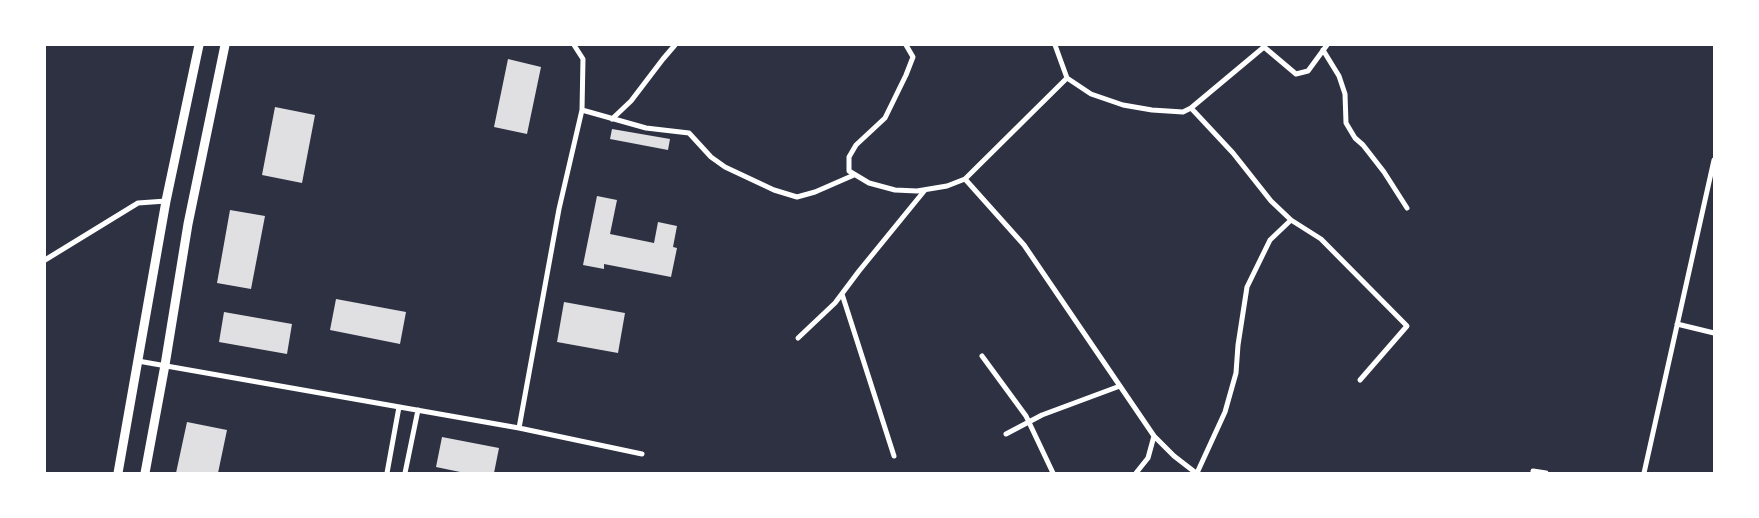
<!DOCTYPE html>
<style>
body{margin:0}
#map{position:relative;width:1759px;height:518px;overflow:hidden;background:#2d3142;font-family:Lato,sans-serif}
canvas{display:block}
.frame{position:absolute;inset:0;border:46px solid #fff;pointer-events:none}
</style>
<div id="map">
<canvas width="1759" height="518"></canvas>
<div class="frame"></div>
</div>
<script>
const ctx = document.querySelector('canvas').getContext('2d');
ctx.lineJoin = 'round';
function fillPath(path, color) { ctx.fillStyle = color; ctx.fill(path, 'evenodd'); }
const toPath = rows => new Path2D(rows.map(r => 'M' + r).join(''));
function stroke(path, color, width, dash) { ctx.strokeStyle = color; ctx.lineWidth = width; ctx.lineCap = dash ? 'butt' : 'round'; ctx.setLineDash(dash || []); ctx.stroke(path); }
const building = toPath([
 [508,59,541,67,527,134,494,127],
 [275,107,315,115,302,183,262,175],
 [612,129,670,139,668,150,610,139],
 [597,196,617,200,610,234,654,243,658,222,677,226,673,247,677,248,671,277,604,264,604,269,583,265],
 [230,210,265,216,251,289,217,283],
 [336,299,406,312,400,344,330,330],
 [564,302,625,313,618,353,557,342],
 [224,312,292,324,287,354,219,342],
 [187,422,227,430,218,473,176,473],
 [442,437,499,448,494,473,465,473,436,467]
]);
const minor = toPath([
 [906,45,913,57,906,75,885,118,856,145,849,157,849,171,869,183,895,190,917,191,947,186,965,179,1067,78,1055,45],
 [1323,50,1339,76,1345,94,1346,123,1355,138,1363,145,1384,172,1407,208],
 [1067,78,1091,94,1123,105,1152,110,1183,112,1191,108,1264,47,1296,74,1308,71,1327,45],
 [1191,108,1233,153,1271,201,1291,220,1321,239,1407,326,1360,380],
 [582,110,646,128,689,133,711,157,725,167,774,190,797,197,815,192,854,175],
 [612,119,631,101,663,59,675,45],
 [965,179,1024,245,1154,436,1148,458,1136,473],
 [45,260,138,203,166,201],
 [842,294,894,456],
 [1677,324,1714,333],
 [798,338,835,303,859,271,925,190],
 [982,356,1026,416,1053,473],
 [138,361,519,428,642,454],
 [519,428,559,209,582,110,583,59,574,45],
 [1006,434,1042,415,1120,386],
 [1154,436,1174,456,1196,473],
 [1533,471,1546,473],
 [387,473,399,407],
 [405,473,418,410],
 [1197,473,1225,412,1236,373,1238,345,1247,287,1270,240,1291,220],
 [1644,473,1714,160]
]);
const secondary = toPath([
 [118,473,166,201,199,45],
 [145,473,165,365,188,224,225,45]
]);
fillPath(building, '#e0e0e3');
stroke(minor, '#fff', 5);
stroke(secondary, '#fff', 9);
</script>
